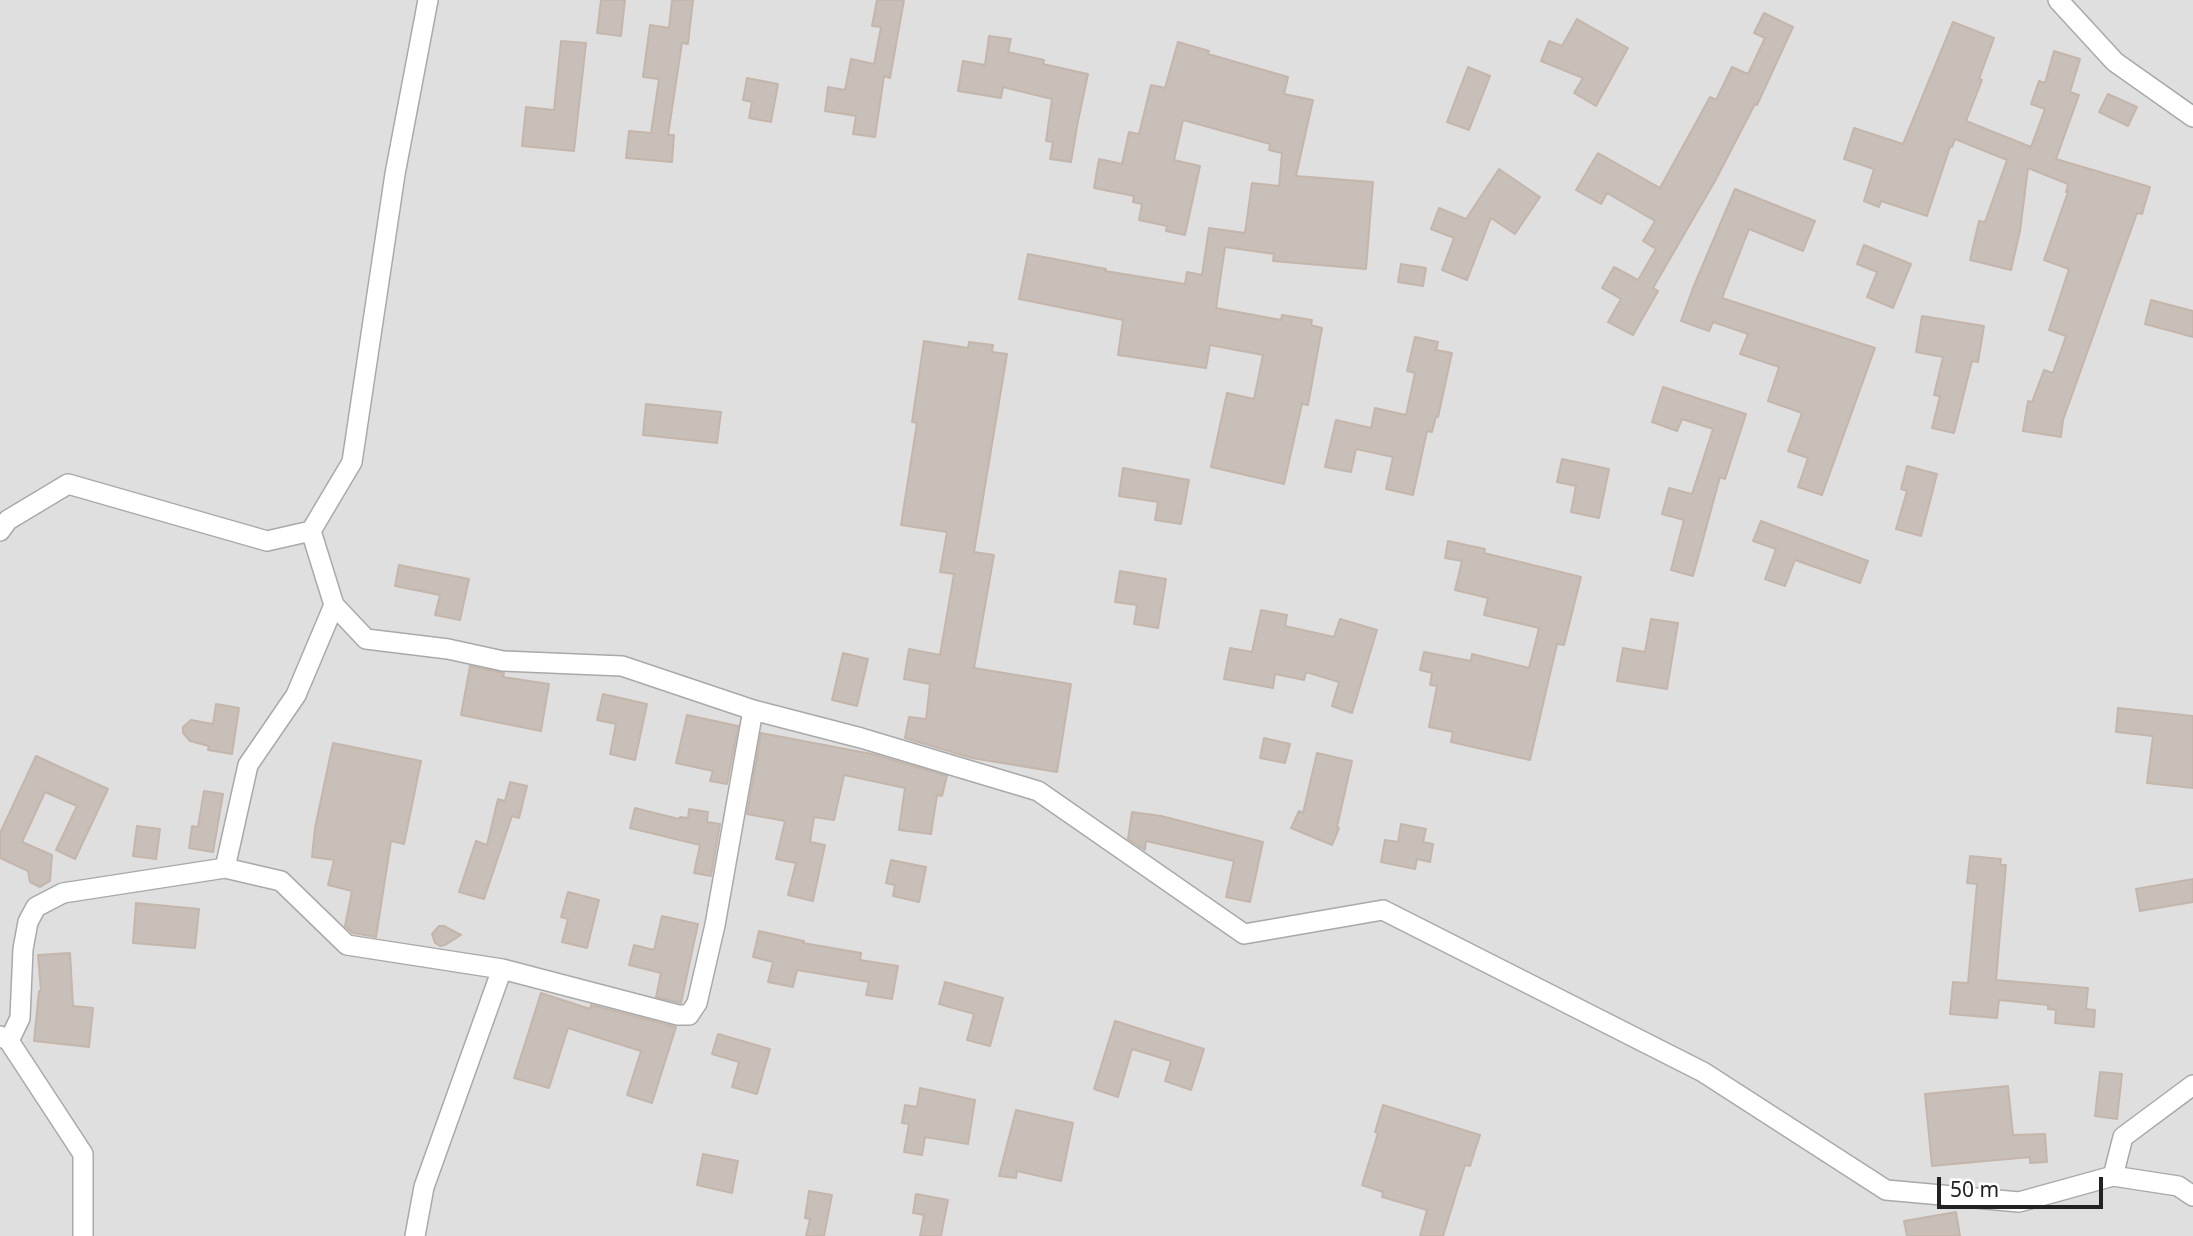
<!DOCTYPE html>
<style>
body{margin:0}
#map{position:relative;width:2193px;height:1236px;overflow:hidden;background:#f2efe9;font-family:"Noto Sans",sans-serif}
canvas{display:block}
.scale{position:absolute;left:1937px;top:1177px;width:166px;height:32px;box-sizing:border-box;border:4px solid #222;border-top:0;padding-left:9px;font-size:21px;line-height:24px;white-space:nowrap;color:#222;-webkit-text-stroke:5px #fff;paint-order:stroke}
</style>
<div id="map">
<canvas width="2193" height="1236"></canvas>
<div class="scale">50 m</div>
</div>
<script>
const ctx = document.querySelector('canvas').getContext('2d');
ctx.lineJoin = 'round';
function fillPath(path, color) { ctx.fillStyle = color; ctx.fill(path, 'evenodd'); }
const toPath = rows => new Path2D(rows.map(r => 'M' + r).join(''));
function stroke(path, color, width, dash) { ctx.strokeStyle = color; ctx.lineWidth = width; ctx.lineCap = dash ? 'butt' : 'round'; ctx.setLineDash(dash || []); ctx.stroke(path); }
const residential = toPath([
 [0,0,2193,0,2193,1236,0,1236]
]);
const building = toPath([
 [601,0,625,0,621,36,597,33,601,0],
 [672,0,693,0,688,44,682,43,668,135,674,135,672,162,626,158,629,131,651,133,659,79,643,77,650,25,669,28,672,0],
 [877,0,904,0,890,78,884,76,875,137,853,134,856,116,825,111,828,87,845,90,851,59,874,64,881,27,872,26,877,0],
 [1764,13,1793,27,1757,105,1755,104,1715,181,1653,288,1658,291,1633,335,1608,322,1621,299,1602,288,1614,267,1638,280,1656,249,1643,241,1655,221,1607,193,1601,204,1576,190,1598,153,1660,188,1710,97,1716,100,1732,67,1748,74,1765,38,1754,33,1764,13],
 [1577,19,1628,48,1596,106,1574,93,1583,78,1541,61,1549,41,1562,46,1577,19],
 [1953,22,1994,38,1979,79,1982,80,1966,121,2031,147,2045,109,2031,104,2039,81,2045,83,2054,51,2080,59,2070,92,2079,95,2056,159,2150,187,2142,214,2137,213,2063,420,2061,437,2023,431,2028,401,2032,402,2044,370,2053,373,2066,336,2049,330,2069,269,2044,260,2068,192,2066,192,2068,184,2028,168,2020,231,2011,270,1970,260,1979,221,1985,222,2007,160,1955,139,1952,147,1950,147,1927,216,1881,201,1879,207,1864,201,1874,169,1844,159,1854,128,1903,144,1953,22],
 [989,36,1011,39,1008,52,1044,60,1043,64,1088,74,1078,121,1071,162,1050,159,1053,142,1046,141,1052,99,1003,87,1001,98,958,91,963,61,985,65,989,36],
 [561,41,586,43,574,151,522,146,526,107,554,110,561,41],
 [1178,42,1209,51,1208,54,1288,77,1284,94,1313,100,1296,176,1373,182,1366,269,1273,261,1274,254,1225,247,1216,308,1281,320,1282,315,1312,320,1311,325,1322,328,1308,405,1302,404,1284,484,1211,467,1227,393,1254,399,1263,355,1210,345,1206,368,1118,355,1123,320,1019,299,1028,254,1106,269,1105,271,1185,284,1187,272,1202,275,1209,228,1245,233,1252,183,1279,186,1282,153,1269,150,1270,144,1183,120,1174,160,1200,166,1185,235,1166,231,1167,226,1139,220,1142,204,1133,202,1134,196,1094,188,1099,159,1122,164,1129,132,1139,134,1151,85,1165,88,1178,42],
 [1468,67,1490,76,1469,130,1447,122,1468,67],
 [747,78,778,84,771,122,749,118,752,102,743,100,747,78],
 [2108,94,2137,107,2128,126,2099,112,2108,94],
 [1499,169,1540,197,1515,234,1491,218,1467,280,1442,270,1454,238,1431,229,1439,208,1466,219,1499,169],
 [1735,189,1815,221,1803,251,1749,229,1722,298,1875,348,1822,495,1798,487,1808,458,1788,451,1802,413,1768,401,1779,367,1740,354,1748,334,1713,322,1709,331,1681,321,1693,288,1735,189],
 [1864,245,1911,264,1893,308,1867,297,1877,272,1857,264,1864,245],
 [1401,264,1426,268,1423,286,1398,282,1401,264],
 [2151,300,2193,311,2193,337,2145,324,2151,300],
 [1922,316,1984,326,1978,362,1972,361,1954,433,1932,428,1940,396,1934,395,1943,357,1916,352,1922,316],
 [1415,337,1438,342,1436,350,1452,353,1438,417,1436,416,1432,432,1427,431,1413,495,1386,489,1393,457,1356,449,1351,472,1325,467,1336,420,1371,428,1375,408,1406,415,1415,373,1407,371,1415,337],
 [924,341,968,348,969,342,993,345,992,352,1007,354,974,552,994,555,974,668,1071,684,1057,772,972,758,905,738,909,717,926,719,930,684,904,679,909,649,940,655,954,574,940,572,947,532,901,525,917,423,912,422,924,341],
 [1663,387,1746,414,1725,479,1720,477,1693,576,1671,570,1684,520,1662,514,1669,488,1692,494,1713,429,1682,419,1677,431,1652,422,1663,387],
 [646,404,721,412,717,443,643,435,646,404],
 [1562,459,1609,469,1599,518,1571,512,1576,486,1557,482,1562,459],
 [1907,466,1937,474,1921,536,1896,529,1907,491,1901,489,1907,466],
 [1123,468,1189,480,1181,524,1155,520,1158,502,1119,496,1123,468],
 [1761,521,1868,561,1860,583,1795,560,1785,586,1765,579,1776,549,1753,541,1761,521],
 [1448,541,1485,549,1484,553,1581,577,1564,645,1557,644,1530,760,1451,742,1453,732,1429,727,1437,686,1430,685,1432,673,1420,670,1424,652,1471,661,1472,654,1529,668,1539,628,1484,615,1488,598,1455,590,1462,561,1445,558,1448,541],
 [399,565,469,579,460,620,435,615,440,595,395,586,399,565],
 [1120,571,1166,579,1158,628,1134,624,1137,605,1115,602,1120,571],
 [1261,610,1287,615,1285,626,1334,637,1340,619,1377,630,1352,713,1332,706,1339,682,1306,672,1304,680,1275,674,1273,688,1224,679,1230,648,1252,652,1261,610],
 [1651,619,1678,623,1667,689,1617,681,1623,648,1645,652,1651,619],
 [843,653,868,659,857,706,832,700,843,653],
 [470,666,504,673,503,677,549,684,541,731,461,715,470,666],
 [603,694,647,704,635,760,610,754,616,724,597,720,603,694],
 [216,704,239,708,232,754,208,750,209,746,190,741,183,733,183,727,191,720,213,724,216,704],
 [2118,708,2193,716,2193,788,2147,783,2153,736,2116,732,2118,708],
 [687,715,738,726,727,784,710,781,713,771,676,763,687,715],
 [761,733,872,754,947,776,942,796,937,795,931,834,899,830,905,788,844,775,834,820,814,817,810,842,825,845,813,901,788,895,796,863,776,859,785,821,747,814,761,733],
 [1264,738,1290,744,1285,763,1260,758,1264,738],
 [333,743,421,761,404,844,391,841,376,937,353,933,345,926,352,891,328,885,334,860,312,857,315,828,333,743],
 [1317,753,1352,761,1337,827,1339,828,1332,845,1291,828,1299,811,1303,813,1317,753],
 [36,756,108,789,75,859,56,850,77,806,45,792,22,842,52,855,50,881,40,887,30,882,28,871,0,858,0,833,36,756],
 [510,782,527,786,519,818,512,816,484,899,459,892,476,841,487,845,498,799,505,801,510,782],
 [204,791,223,794,213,852,189,848,192,826,198,827,204,791],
 [635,808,679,819,680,817,688,818,689,809,708,812,707,822,720,824,711,876,694,873,700,845,630,828,635,808],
 [1132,812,1161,816,1263,842,1250,902,1226,897,1234,861,1146,841,1145,850,1128,839,1132,812],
 [1401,824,1426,829,1423,842,1433,844,1430,862,1417,859,1415,869,1381,862,1385,840,1398,842,1401,824],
 [137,826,160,829,156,859,133,856,137,826],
 [1970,856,2001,859,2000,865,2006,865,1996,980,2088,988,2086,1009,2095,1010,2094,1027,2055,1023,2056,1010,2048,1009,2048,1005,1999,1000,1997,1018,1950,1014,1953,982,1968,983,1977,884,1967,883,1970,856],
 [891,860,926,867,919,902,893,896,895,885,886,883,891,860],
 [2193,879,2193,902,2140,911,2136,889,2193,879],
 [568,892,599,900,587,948,562,942,568,919,561,917,568,892],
 [136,903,199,909,195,948,133,943,136,903],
 [662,916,698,924,681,1003,656,997,661,973,629,965,634,945,654,950,662,916],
 [439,926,444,926,461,935,445,945,440,946,435,943,432,934,439,926],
 [759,931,804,941,803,943,861,953,860,960,898,966,892,999,866,995,869,982,797,970,793,987,768,982,773,962,753,957,759,931],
 [70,953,73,1006,93,1008,89,1047,34,1041,39,991,41,991,38,955,70,953],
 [945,982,1003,998,990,1046,967,1040,974,1014,939,1004,945,982],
 [541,993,590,1009,591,1005,676,1027,652,1103,627,1095,641,1051,568,1028,549,1088,514,1078,541,993],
 [1115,1021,1204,1049,1191,1090,1165,1081,1171,1061,1132,1049,1118,1097,1094,1089,1115,1021],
 [718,1034,770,1049,757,1094,732,1087,739,1062,712,1054,718,1034],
 [2100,1072,2122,1074,2117,1119,2095,1116,2100,1072],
 [2008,1086,2013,1135,2045,1134,2047,1162,2030,1163,2030,1157,1932,1166,1925,1094,2008,1086],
 [920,1088,975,1100,968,1144,925,1137,922,1155,904,1152,909,1124,902,1123,905,1105,917,1107,920,1088],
 [1383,1105,1480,1135,1470,1166,1465,1165,1443,1236,1420,1236,1427,1210,1382,1197,1383,1192,1362,1185,1378,1133,1375,1132,1383,1105],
 [1016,1110,1073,1123,1061,1181,1017,1171,1016,1178,999,1176,1016,1110],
 [703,1154,738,1161,732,1193,697,1185,703,1154],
 [809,1191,832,1195,824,1236,806,1236,810,1219,805,1218,809,1191],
 [916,1194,948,1200,941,1236,920,1236,924,1215,913,1213,916,1194],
 [1956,1212,1960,1236,1907,1236,1904,1221,1956,1212]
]);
const minor = toPath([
 [2058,0,2115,62,2193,117],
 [0,531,8,520,68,484,267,541,311,531,352,462,395,174,428,0],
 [334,605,366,639,448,649,503,661,622,666,753,710,861,738,1038,791,1244,934,1383,910,1703,1072,1886,1190,2019,1202,2113,1176,2178,1186,2193,1196],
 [225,868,248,765,296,695,334,605,311,531],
 [0,1036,9,1041,83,1154,83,1236],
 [9,1041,20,1018,23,949,28,922,36,907,63,893,225,868,281,881,347,945,502,969,678,1015,689,1015,697,1003,715,925,753,710],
 [2113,1176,2123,1137,2193,1085],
 [415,1236,424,1187,502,969]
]);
fillPath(residential, '#e0dfdf');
fillPath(building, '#c7bfb8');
stroke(building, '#c4b6ab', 2);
stroke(minor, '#a9a9a9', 22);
stroke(minor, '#fff', 19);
</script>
